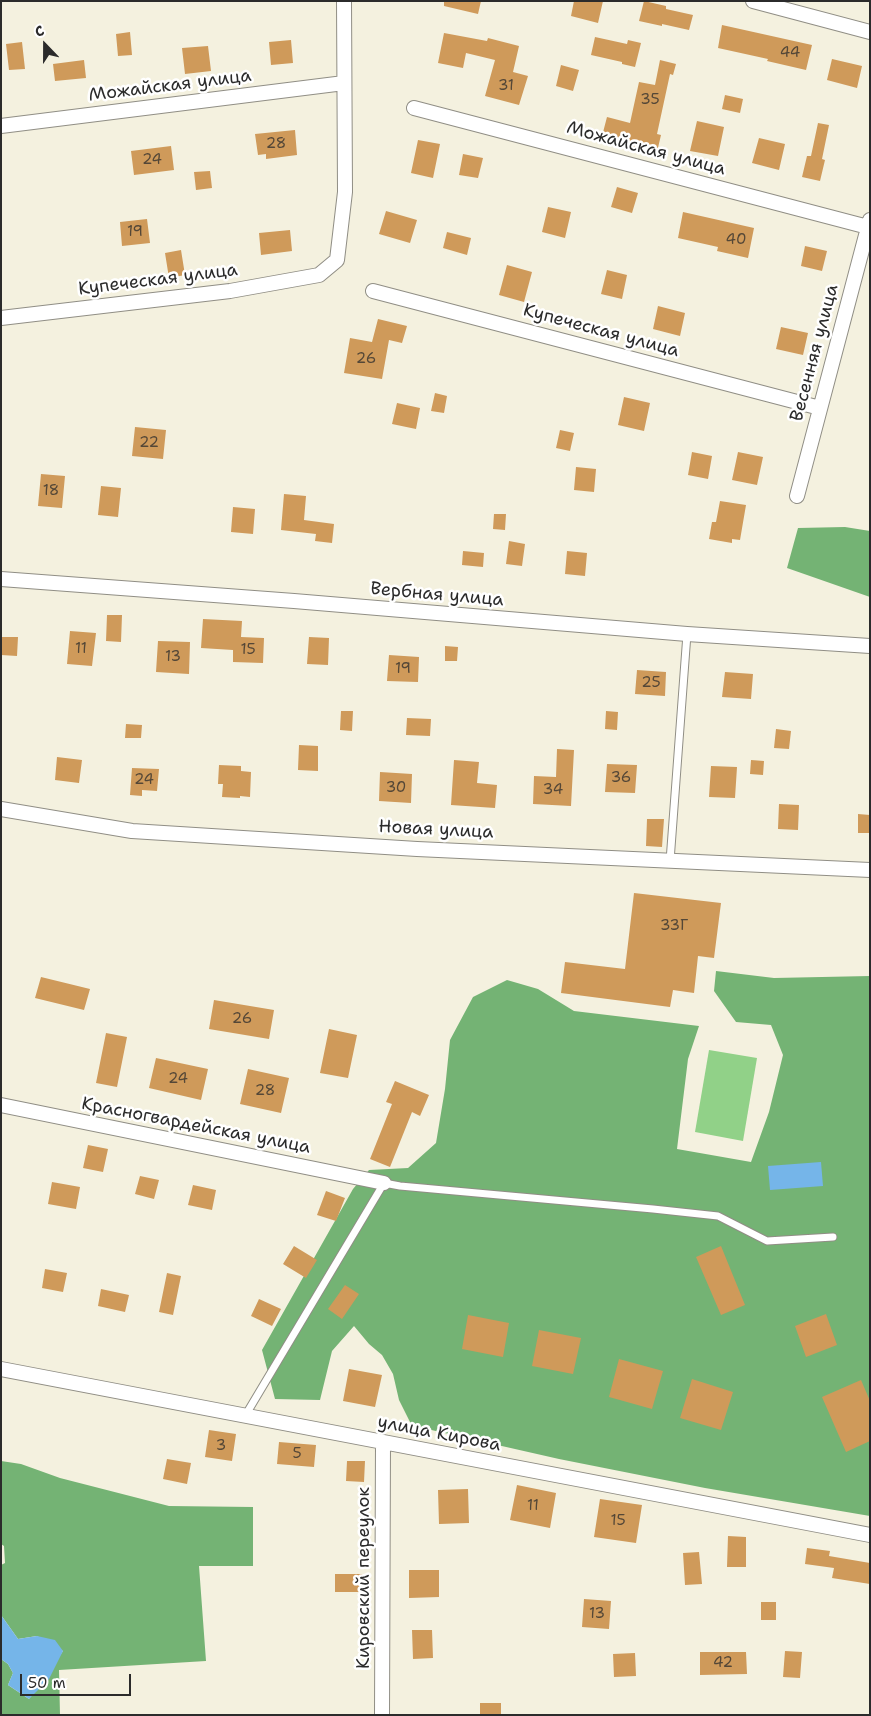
<!DOCTYPE html>
<meta charset="utf-8">
<style>
body{margin:0}
#map{position:relative;width:871px;height:1716px;overflow:hidden;background:#f4f1df;font-family:"Shantell Sans",sans-serif}
canvas{display:block}
.frame{position:absolute;inset:0;border:2px solid #2b2b2b;pointer-events:none}
.north{position:absolute;left:20px;top:20px;width:50px;height:50px;-webkit-text-stroke:4px #fff;paint-order:stroke;rotate:338deg;font-size:14px;font-weight:700;line-height:20px;text-align:center;color:#2b2b2b}
.north::after{content:'';display:block;margin:auto;width:18px;height:22px;background:#2b2b2b;clip-path:polygon(50% 0,100% 100%,50% 72%,0 100%)}
.scale{position:absolute;left:20px;top:1674px;width:111px;height:22px;box-sizing:border-box;border:2px solid #2b2b2b;border-top:0;padding-left:6px;font-size:15px;line-height:18px;white-space:nowrap;color:#2b2b2b;-webkit-text-stroke:4px #fff;paint-order:stroke}
</style>
<div id="map">
<canvas width="871" height="1716"></canvas>
<div class="frame"></div>
<div class="north">С</div>
<div class="scale">50 m</div>
</div>
<script>
const ctx = document.querySelector('canvas').getContext('2d');
ctx.lineJoin = 'round';
function fillPath(path, color) { ctx.fillStyle = color; ctx.fill(path, 'evenodd'); }
const toPath = rows => new Path2D(rows.map(r => 'M' + r).join(''));
function stroke(path, color, width, dash) { ctx.strokeStyle = color; ctx.lineWidth = width; ctx.lineCap = dash ? 'butt' : 'round'; ctx.setLineDash(dash || []); ctx.stroke(path); }
function write(font, color, halo, rows, align = 'center') {
  ctx.font = font + ' "Shantell Sans",sans-serif'; ctx.lineWidth = 5; ctx.setLineDash([]); ctx.textBaseline = 'middle'; ctx.strokeStyle = halo; ctx.fillStyle = color; for (const [text, x, y, turn = 0] of rows) {
    ctx.save(); ctx.translate(x, y); ctx.rotate((+turn || 0) * Math.PI / 180); ctx.textAlign = isNaN(turn) ? turn : align; if (halo) ctx.strokeText(text, 0, 0); ctx.fillText(text, 0, 0); ctx.restore();
  }
}
const green = toPath([
 [709,1050,757,1058,743,1141,695,1132]
]);
const forest = toPath([
 [845,527,870,531,870,597,787,568,798,528],
 [716,971,774,978,870,976,870,1516,705,1488,559,1459,427,1429,413,1428,399,1400,393,1374,382,1355,369,1344,354,1326,332,1351,320,1400,275,1399,262,1350,353,1189,369,1170,408,1168,436,1143,445,1089,450,1040,473,997,507,980,538,989,574,1011,699,1026,688,1059,677,1149,751,1162,769,1112,783,1055,771,1025,736,1022,714,991],
 [1,1461,21,1464,60,1478,169,1506,253,1507,253,1566,199,1566,206,1661,59,1670,60,1715,1,1715,1,1659,8,1664,13,1673,8,1685,29,1699,63,1651,37,1636,18,1639,1,1615,1,1565,5,1563,4,1546,1,1544]
]);
const water = toPath([
 [821,1162,823,1186,770,1190,768,1166],
 [1,1615,18,1639,37,1636,55,1640,63,1651,49,1679,29,1699,8,1685,13,1673,8,1664,1,1659]
]);
const building = toPath([
 [444,1,481,1,478,14,444,6],
 [574,1,603,1,598,23,571,16],
 [644,1,666,6,666,9,693,15,689,30,662,24,662,26,639,21],
 [722,25,812,45,806,70,767,61,768,59,718,48],
 [130,32,132,55,118,56,116,34],
 [444,33,487,41,488,38,519,46,513,72,528,76,519,105,485,96,495,60,466,53,463,68,438,63],
 [595,37,627,44,628,40,641,43,635,67,622,64,622,62,591,55],
 [291,40,293,63,271,65,269,42],
 [22,42,25,69,9,70,6,44],
 [208,46,211,71,185,74,182,48],
 [832,59,862,66,857,88,827,80],
 [84,60,86,78,55,81,53,64],
 [660,60,676,64,673,75,670,74,657,134,661,135,657,152,601,140,607,117,630,123,639,82,655,85],
 [561,65,579,70,573,91,556,86],
 [725,95,743,99,740,113,722,109],
 [697,121,724,127,718,156,690,151],
 [818,123,829,125,822,159,825,160,820,181,802,177,807,156,811,156],
 [295,130,297,155,266,159,266,154,258,155,255,134],
 [759,138,785,144,779,170,752,163],
 [418,140,440,144,433,178,411,173],
 [171,146,174,170,134,175,131,151],
 [463,154,483,158,478,178,459,175],
 [210,171,212,188,196,190,194,172],
 [617,187,638,193,632,213,611,207],
 [548,207,571,212,565,238,542,232],
 [386,211,417,220,410,243,379,234],
 [683,212,754,228,748,258,717,251,718,247,678,238],
 [147,219,150,243,122,246,120,222],
 [290,230,292,251,261,255,259,233],
 [447,232,471,238,467,255,443,248],
 [805,246,827,251,822,271,801,266],
 [181,250,185,275,169,278,165,253],
 [507,265,532,272,524,302,499,295],
 [607,270,627,275,622,299,601,294],
 [658,306,685,313,680,336,653,329],
 [378,319,407,326,402,343,389,340,382,379,344,373,350,338,372,342],
 [781,327,808,333,803,355,776,349],
 [435,393,447,396,444,413,431,411],
 [624,397,650,403,644,431,618,425],
 [397,403,420,408,416,429,392,424],
 [135,427,166,430,163,459,132,456],
 [560,430,574,433,570,451,556,448],
 [692,452,712,456,708,479,688,475],
 [738,452,763,457,757,485,732,480],
 [576,467,596,469,594,492,574,490],
 [41,474,65,476,62,508,38,506],
 [101,486,121,488,118,517,98,515],
 [284,494,306,496,304,520,334,524,332,543,315,541,316,534,281,530],
 [720,501,746,505,740,540,732,539,732,543,709,539,712,522,716,522],
 [233,507,255,509,253,534,231,532],
 [494,514,506,514,505,530,493,529],
 [509,541,525,544,522,566,506,564],
 [463,551,484,553,483,567,462,565],
 [567,551,587,553,585,576,565,574],
 [107,615,122,615,121,642,106,641],
 [203,619,242,621,241,637,264,638,263,663,233,662,233,650,201,648],
 [70,631,96,633,92,666,67,664],
 [1,637,18,637,17,656,1,655],
 [309,637,329,638,328,665,307,664],
 [158,641,190,642,189,674,156,672],
 [445,646,458,647,457,661,445,661],
 [389,655,419,657,418,682,387,681],
 [637,670,666,672,665,696,635,694],
 [725,672,753,674,751,699,722,697],
 [341,711,353,711,352,731,340,730],
 [606,711,618,712,617,730,605,729],
 [407,718,431,719,430,736,406,735],
 [126,724,142,725,141,738,125,738],
 [776,729,791,731,789,749,774,748],
 [299,745,318,746,318,771,298,770],
 [557,749,574,750,571,806,533,804,534,776,556,777],
 [57,757,82,760,79,783,55,780],
 [454,760,479,762,477,783,497,785,495,808,451,805],
 [751,760,764,761,763,775,750,774],
 [607,764,637,765,635,793,605,792],
 [219,765,241,766,241,771,251,772,250,797,240,796,240,798,222,797,223,784,218,784],
 [711,766,737,767,735,798,709,797],
 [132,768,159,769,157,791,142,790,142,796,130,795],
 [380,772,412,774,411,803,379,801],
 [779,804,799,805,798,830,778,829],
 [858,814,870,815,870,833,858,833],
 [647,819,664,819,662,847,646,846],
 [634,893,721,903,714,958,698,956,694,993,673,990,670,1007,561,993,565,962,625,969],
 [41,977,90,989,84,1010,35,998],
 [214,1000,274,1010,269,1039,209,1029],
 [329,1029,357,1035,348,1078,320,1073],
 [106,1033,127,1037,117,1087,96,1083],
 [156,1058,208,1069,201,1100,149,1088],
 [248,1069,289,1078,281,1113,240,1104],
 [395,1081,429,1095,420,1116,412,1112,390,1167,370,1159,392,1104,386,1102],
 [88,1145,108,1149,103,1172,83,1168],
 [140,1176,159,1180,154,1199,135,1194],
 [52,1182,80,1187,76,1209,48,1204],
 [193,1185,216,1190,212,1210,188,1205],
 [326,1191,345,1198,336,1221,317,1215],
 [294,1246,317,1260,306,1278,283,1264],
 [721,1246,745,1305,721,1315,696,1257],
 [45,1269,67,1273,63,1292,42,1288],
 [167,1273,181,1276,173,1315,159,1312],
 [345,1285,359,1294,342,1319,328,1309],
 [101,1289,129,1295,125,1312,98,1306],
 [259,1299,281,1309,272,1326,251,1316],
 [826,1314,837,1345,806,1357,795,1326],
 [468,1315,509,1323,503,1357,462,1349],
 [539,1330,581,1338,573,1374,532,1366],
 [619,1359,663,1371,652,1409,609,1397],
 [349,1369,382,1375,375,1407,343,1401],
 [692,1379,733,1392,721,1430,680,1418],
 [861,1380,870,1401,870,1441,846,1452,822,1397],
 [209,1430,236,1434,232,1461,205,1457],
 [279,1442,316,1445,314,1467,277,1464],
 [167,1459,191,1463,187,1484,163,1479],
 [347,1461,365,1461,364,1482,346,1481],
 [517,1485,556,1493,550,1528,510,1520],
 [468,1489,469,1523,439,1524,438,1490],
 [600,1499,642,1505,636,1543,594,1537],
 [728,1536,746,1537,746,1567,727,1567],
 [807,1548,830,1551,829,1556,870,1563,870,1584,832,1578,834,1568,805,1564],
 [699,1552,702,1584,685,1585,683,1553],
 [409,1570,439,1570,439,1597,409,1598],
 [335,1574,363,1574,363,1592,335,1592],
 [584,1599,611,1601,609,1629,582,1627],
 [761,1602,776,1602,776,1620,761,1620],
 [412,1630,432,1630,433,1658,413,1659],
 [785,1651,802,1652,800,1678,783,1677],
 [700,1652,746,1652,747,1674,700,1675],
 [635,1653,636,1676,614,1677,613,1654],
 [480,1703,501,1703,501,1715,480,1715]
]);
const lane = toPath([
 [670,861,687,634],
 [245,1416,384,1183,400,1186,653,1209,718,1216,767,1241,833,1237]
]);
const street = toPath([
 [753,1,870,32],
 [414,108,868,227],
 [1,126,344,83],
 [373,291,820,408],
 [1,318,230,291,319,275,337,260,345,192,344,1],
 [797,496,870,220],
 [1,579,294,601,687,634,870,646],
 [1,809,132,831,417,849,870,870],
 [1,1105,384,1183],
 [1,1369,870,1535],
 [382,1715,383,1442]
]);
const numberNames = [
 ["44",790,53],
 ["31",506,86],
 ["35",650,100],
 ["28",276,144],
 ["24",152,160],
 ["19",135,232],
 ["40",736,240],
 ["26",366,359],
 ["22",149,443],
 ["18",51,491],
 ["11",81,649],
 ["15",248,650],
 ["13",173,657],
 ["19",403,669],
 ["25",651,683],
 ["36",621,778],
 ["24",144,780],
 ["30",396,788],
 ["34",553,790],
 ["33Г",674,926],
 ["26",242,1019],
 ["24",178,1079],
 ["28",265,1091],
 ["3",221,1446],
 ["5",297,1454],
 ["11",533,1506],
 ["15",618,1521],
 ["13",597,1614],
 ["42",723,1663]
];
const streetNames = [
 ["Можайская улица",170,86,-7],
 ["Можайская улица",646,149,15],
 ["Купеческая улица",158,280,-7],
 ["Купеческая улица",601,331,15],
 ["Весенняя улица",815,353,-75],
 ["Вербная улица",437,595,5],
 ["Новая улица",436,830,3],
 ["Красногвардейская улица",196,1126,11],
 ["улица Кирова",439,1434,11],
 ["Кировский переулок",364,1578,-90]
];
fillPath(green, '#91d188');
fillPath(forest, '#74b374');
fillPath(water, '#75b5e9');
fillPath(building, '#cf9a5a');
stroke(lane, '#908e85', 9);
stroke(street, '#908e85', 16);
stroke(lane, '#fff', 7);
stroke(street, '#fff', 14);
write('15px', '#544737', null, numberNames);
write('18px', '#2b2b2b', '#fff', streetNames);
</script>
